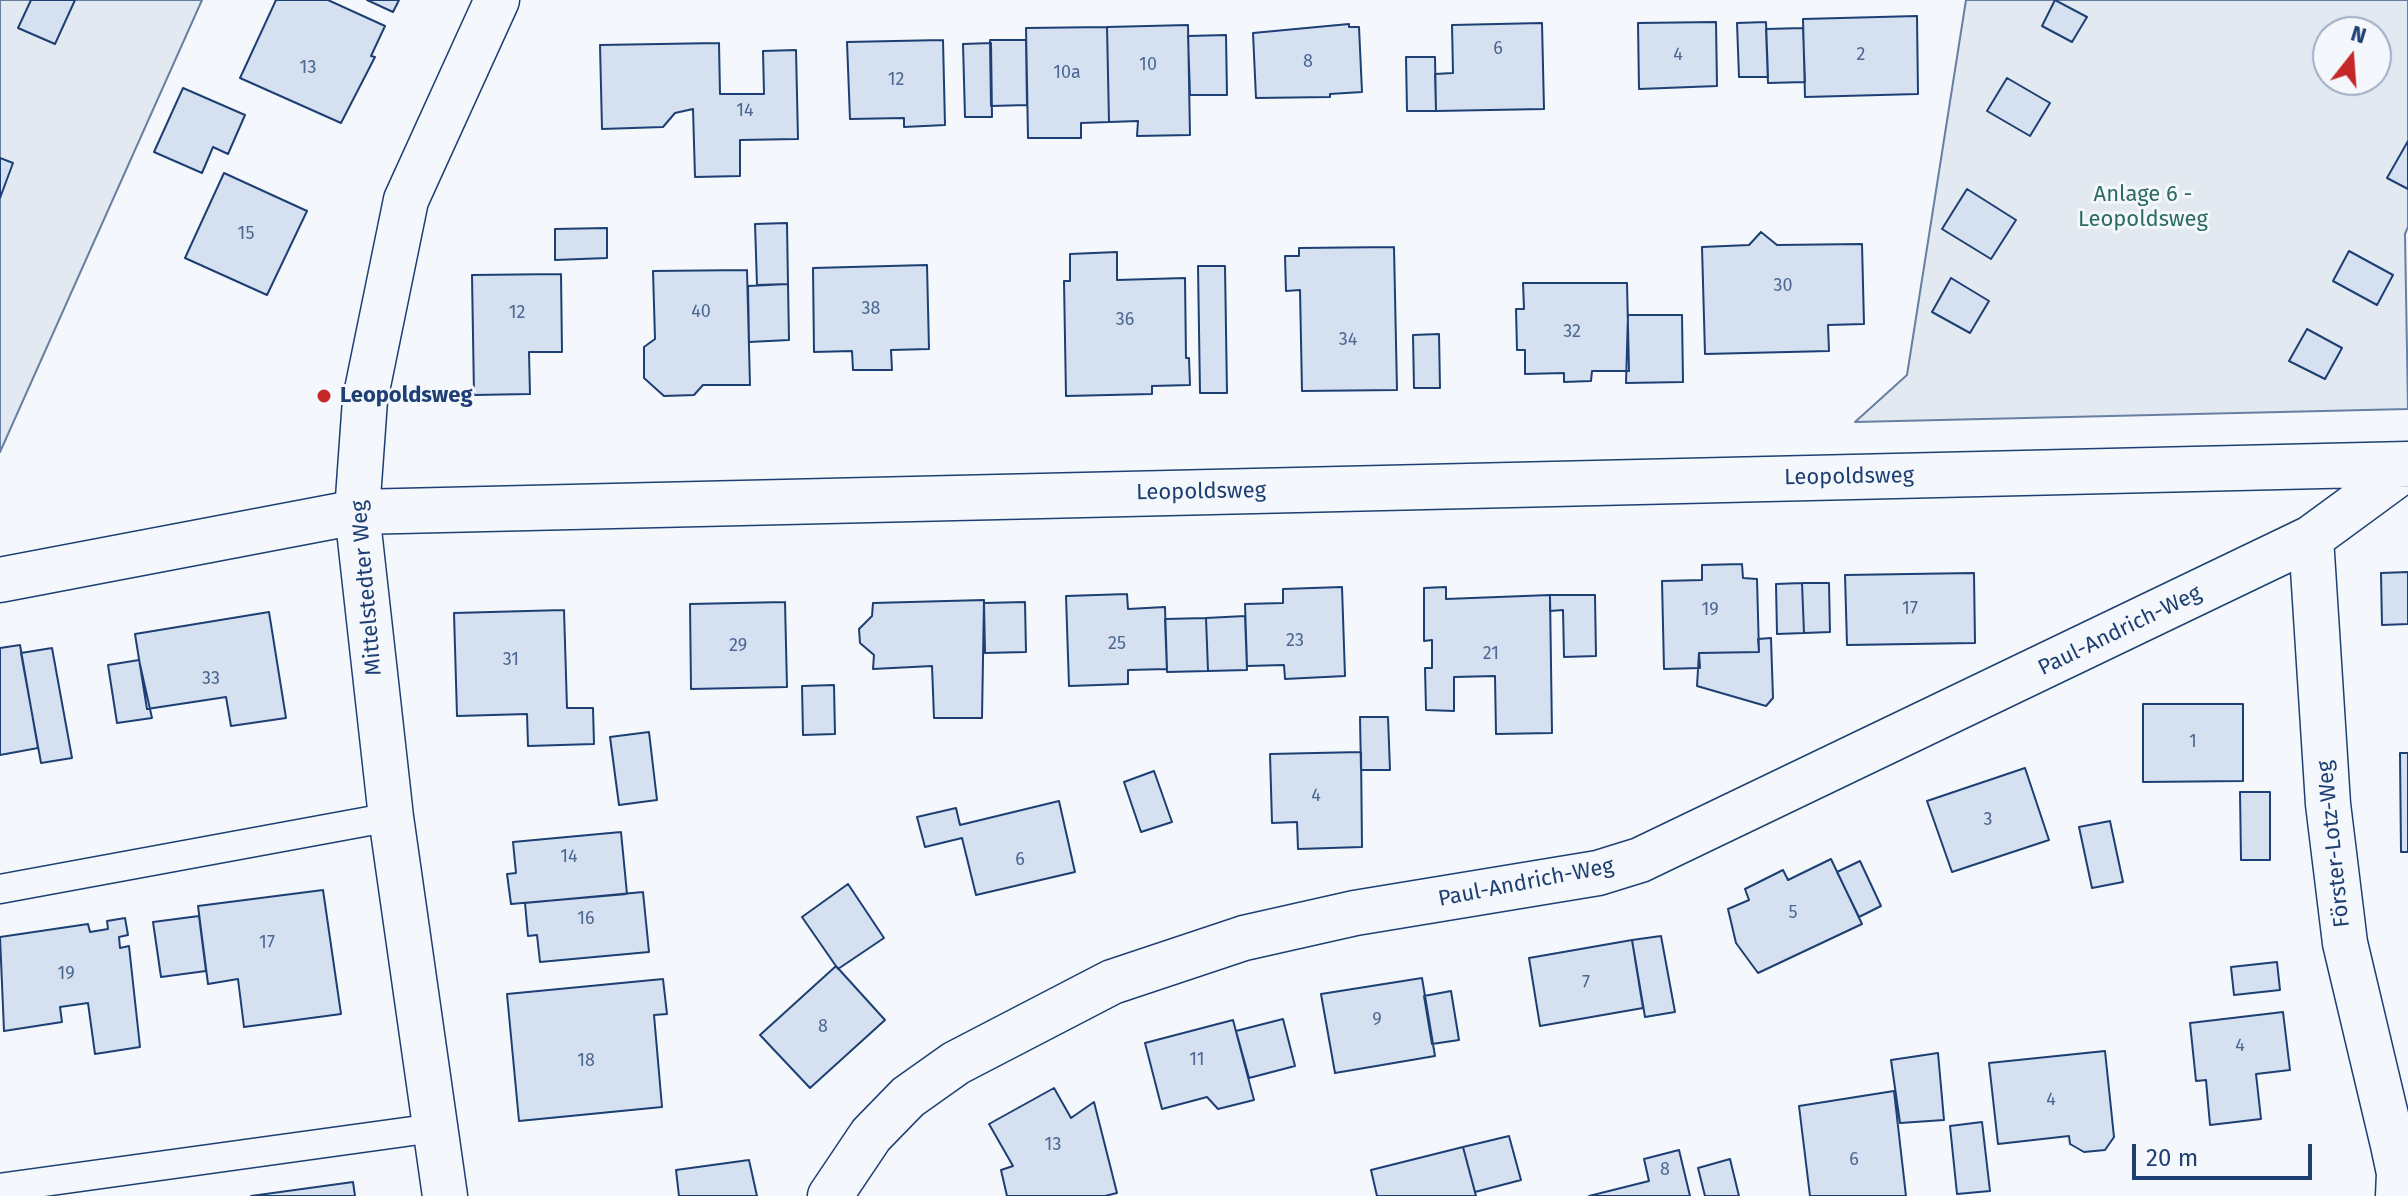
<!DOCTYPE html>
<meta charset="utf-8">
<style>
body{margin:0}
#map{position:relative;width:2408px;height:1196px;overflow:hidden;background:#f4f7fb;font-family:"Fira Sans",sans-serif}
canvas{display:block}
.north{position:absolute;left:2312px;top:16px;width:80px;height:80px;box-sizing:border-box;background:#f4f7fb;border:2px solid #9eadc5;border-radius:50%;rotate:17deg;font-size:22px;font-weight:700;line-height:32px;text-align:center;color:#1d3f73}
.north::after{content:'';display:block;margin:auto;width:28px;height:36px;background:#c62828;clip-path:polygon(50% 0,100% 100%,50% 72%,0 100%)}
.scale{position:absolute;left:2132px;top:1144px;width:180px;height:36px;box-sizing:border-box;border:4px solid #1d3f73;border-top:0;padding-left:10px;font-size:24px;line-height:28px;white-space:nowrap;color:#1d3f73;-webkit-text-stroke:6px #f4f7fb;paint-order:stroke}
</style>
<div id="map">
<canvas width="2408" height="1196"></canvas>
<div class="north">N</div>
<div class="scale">20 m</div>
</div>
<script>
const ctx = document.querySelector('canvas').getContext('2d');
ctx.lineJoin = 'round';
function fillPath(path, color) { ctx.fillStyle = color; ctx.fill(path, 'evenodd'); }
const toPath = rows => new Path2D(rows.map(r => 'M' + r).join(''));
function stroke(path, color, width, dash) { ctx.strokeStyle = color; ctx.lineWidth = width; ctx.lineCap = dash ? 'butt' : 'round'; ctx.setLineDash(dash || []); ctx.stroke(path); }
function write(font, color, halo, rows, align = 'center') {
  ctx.font = font + ' "Fira Sans",sans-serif'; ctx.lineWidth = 6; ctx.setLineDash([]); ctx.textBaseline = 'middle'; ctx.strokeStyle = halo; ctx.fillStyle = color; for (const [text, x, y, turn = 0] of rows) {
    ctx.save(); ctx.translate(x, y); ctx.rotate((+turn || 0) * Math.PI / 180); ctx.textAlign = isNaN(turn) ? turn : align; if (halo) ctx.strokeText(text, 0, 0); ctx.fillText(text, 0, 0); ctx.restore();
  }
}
const green = toPath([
 [0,0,202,0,0,452,0,0],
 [1966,0,2408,0,2408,227,2405,234,2408,409,1855,422,1907,375,1966,0],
 [2328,32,2376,32,2376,80,2328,80,2328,32]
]);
const building = toPath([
 [31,0,75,0,55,44,18,28,31,0],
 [276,0,328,0,385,26,371,56,375,57,341,123,240,78,276,0],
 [367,0,399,0,393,12,367,0],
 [2055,0,2087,17,2072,42,2042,26,2055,0],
 [1917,16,1918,94,1805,97,1803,19,1917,16],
 [1716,22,1717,86,1639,89,1638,23,1716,22],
 [1766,22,1768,77,1739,77,1737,23,1766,22],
 [1542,23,1544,109,1436,111,1435,74,1453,73,1452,25,1542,23],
 [1349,24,1349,27,1359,27,1362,92,1330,94,1330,97,1256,98,1253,33,1349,24],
 [1188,25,1190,135,1137,136,1138,121,1109,122,1107,27,1188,25],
 [1107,27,1109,122,1081,123,1081,138,1028,138,1026,28,1107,27],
 [1803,28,1805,82,1768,83,1766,29,1803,28],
 [1226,35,1227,95,1190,95,1188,36,1226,35],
 [943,40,945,125,904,127,904,118,850,119,847,42,943,40],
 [990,40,1026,40,1027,105,991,106,990,40],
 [719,43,720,94,764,94,763,51,796,50,798,139,740,140,740,176,695,177,693,109,675,113,663,127,602,129,600,45,719,43],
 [991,43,992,117,965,117,963,44,991,43],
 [1406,57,1435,57,1436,111,1407,111,1406,57],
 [2007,78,2050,103,2030,136,1987,111,2007,78],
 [183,88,245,115,228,154,213,147,202,173,154,152,183,88],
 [2408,141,2408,189,2387,178,2408,141],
 [0,158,13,163,0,198,0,158],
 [224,173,307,211,267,295,185,258,224,173],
 [1967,189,2016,220,1991,259,1942,229,1967,189],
 [787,223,788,284,757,285,755,224,787,223],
 [607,228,607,258,555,260,555,229,607,228],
 [1761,232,1777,245,1862,244,1864,324,1828,325,1829,351,1705,354,1702,247,1749,245,1761,232],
 [1394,247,1397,390,1302,391,1300,290,1286,291,1285,256,1299,256,1299,248,1394,247],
 [2349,251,2393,275,2377,305,2333,281,2349,251],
 [1117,252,1117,280,1185,278,1186,358,1189,358,1190,385,1152,386,1152,394,1066,396,1064,281,1070,281,1070,254,1117,252],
 [927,265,929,349,891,350,892,370,853,370,852,351,814,352,813,268,927,265],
 [1198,266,1225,266,1227,393,1200,393,1198,266],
 [747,270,750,385,703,385,694,395,664,396,644,378,644,347,655,339,653,271,747,270],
 [561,274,562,352,529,352,530,394,474,395,472,275,561,274],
 [1951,278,1989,301,1970,333,1932,312,1951,278],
 [1523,283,1627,283,1629,371,1592,371,1591,381,1564,382,1564,373,1525,374,1525,350,1517,350,1516,309,1524,309,1523,283],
 [788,284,789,340,749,342,748,286,788,284],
 [1628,315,1682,315,1683,382,1626,383,1628,315],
 [2307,329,2342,348,2325,379,2289,361,2307,329],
 [1439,334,1440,388,1414,388,1413,335,1439,334],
 [1742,564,1743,578,1757,579,1759,652,1699,653,1700,668,1664,669,1662,581,1702,580,1702,565,1742,564],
 [2408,572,2408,624,2382,625,2381,573,2408,572],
 [1974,573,1975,643,1847,645,1845,575,1974,573],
 [1802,583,1804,633,1777,634,1776,584,1802,583],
 [1802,583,1829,583,1830,632,1804,633,1802,583],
 [1342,587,1345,676,1285,679,1284,665,1247,666,1245,604,1283,603,1283,589,1342,587],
 [1446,587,1446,599,1550,595,1552,733,1496,734,1495,676,1454,677,1454,711,1426,710,1425,668,1432,668,1432,640,1424,641,1424,588,1446,587],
 [1127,594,1128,609,1165,607,1167,669,1128,670,1128,684,1069,686,1066,596,1127,594],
 [1550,595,1595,595,1596,656,1564,657,1563,610,1550,611,1550,595],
 [984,600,982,718,934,718,932,666,873,669,874,655,860,643,859,629,872,616,873,603,984,600],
 [785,602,787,687,691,689,690,604,785,602],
 [1025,602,1026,652,985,653,984,603,1025,602],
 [564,610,567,708,593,708,594,744,528,746,527,714,457,716,454,613,564,610],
 [269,612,286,718,231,726,226,697,147,709,135,634,269,612],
 [1245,616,1247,670,1208,671,1206,618,1245,616],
 [1206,618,1208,671,1167,672,1165,619,1206,618],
 [1771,638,1773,698,1766,706,1697,686,1699,653,1759,652,1758,639,1771,638],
 [20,645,38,748,0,755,0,648,20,645],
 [52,648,72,758,41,763,21,653,52,648],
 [139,660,152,718,117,723,108,665,139,660],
 [834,685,835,734,803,735,802,686,834,685],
 [2143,704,2243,704,2243,781,2143,782,2143,704],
 [1360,717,1388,717,1390,770,1361,770,1360,717],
 [649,732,657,800,619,805,610,737,649,732],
 [1361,752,1362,847,1298,849,1297,822,1272,823,1270,754,1361,752],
 [2400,753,2408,753,2408,852,2401,852,2400,753],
 [2025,768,2049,840,1952,872,1927,801,2025,768],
 [1154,771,1172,822,1141,832,1124,782,1154,771],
 [2240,792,2270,792,2270,860,2241,860,2240,792],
 [1059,801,1075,872,976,895,962,838,925,847,917,817,956,808,960,825,1059,801],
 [2110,821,2123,882,2092,888,2079,827,2110,821],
 [621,832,627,894,511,904,507,874,516,873,513,842,621,832],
 [1831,859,1862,924,1758,973,1736,943,1728,909,1749,900,1745,889,1783,870,1788,880,1831,859],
 [1860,861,1881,906,1859,917,1837,872,1860,861],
 [848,884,884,938,838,969,802,917,848,884],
 [323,890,341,1014,244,1027,238,979,208,984,198,906,323,890],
 [643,892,649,952,540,962,537,935,528,936,525,903,643,892],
 [199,916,206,971,161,977,153,922,199,916],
 [125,918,128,935,119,937,120,948,129,946,140,1047,95,1054,88,1003,60,1007,62,1022,4,1031,0,937,88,924,90,932,108,929,107,921,125,918],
 [1661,936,1675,1012,1645,1017,1632,940,1661,936],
 [1632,940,1643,1008,1540,1026,1529,958,1632,940],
 [2277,962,2280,990,2234,995,2231,967,2277,962],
 [836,966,885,1020,810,1088,760,1035,836,966],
 [1422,978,1435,1056,1335,1073,1321,994,1422,978],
 [663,979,667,1014,654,1015,662,1107,519,1121,507,994,663,979],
 [1451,991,1459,1040,1432,1044,1424,996,1451,991],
 [2283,1012,2290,1070,2256,1074,2261,1119,2210,1125,2206,1080,2196,1081,2190,1023,2283,1012],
 [1283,1019,1295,1066,1249,1078,1236,1031,1283,1019],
 [1233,1020,1254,1100,1218,1109,1207,1097,1162,1109,1145,1043,1233,1020],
 [2105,1051,2114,1137,2105,1150,2084,1152,2070,1144,2069,1136,1998,1144,1989,1063,2105,1051],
 [1938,1053,1944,1120,1900,1123,1891,1060,1938,1053],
 [1054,1088,1071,1118,1094,1102,1117,1193,1105,1196,1007,1196,1001,1170,1013,1166,989,1124,1054,1088],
 [1894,1091,1906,1196,1810,1196,1799,1106,1894,1091],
 [1982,1122,1990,1191,1957,1194,1950,1126,1982,1122],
 [1509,1136,1521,1180,1475,1192,1463,1147,1509,1136],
 [1463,1147,1476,1196,1377,1196,1371,1170,1463,1147],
 [1679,1150,1690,1196,1589,1196,1649,1181,1644,1159,1679,1150],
 [1730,1159,1739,1196,1705,1196,1698,1168,1730,1159],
 [749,1160,757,1196,679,1196,676,1170,749,1160],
 [353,1182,355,1196,251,1196,353,1182]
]);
const lane = toPath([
 [0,889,391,817],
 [0,1188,434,1128]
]);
const street = toPath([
 [2311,538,2328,804,2345,943,2393,1145,2399,1173,2398,1196],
 [0,580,357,512,2408,464],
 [445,1196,391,817,357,512,365,400,406,200,497,0],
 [830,1196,871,1135,908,1097,956,1063,1112,982,1244,938,1355,913,1598,873,1640,860,2311,538,2408,467]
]);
const markers = [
 [324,396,8,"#c62828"]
];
const numberNames = [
 ["6",1498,49],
 ["4",1678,55],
 ["2",1861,55],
 ["8",1308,62],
 ["10",1148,65],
 ["13",308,68],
 ["10a",1067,73],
 ["12",896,80],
 ["14",745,111],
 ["15",246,234],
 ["30",1783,286],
 ["38",871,309],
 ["40",701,312],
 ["12",517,313],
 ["36",1125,320],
 ["32",1572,332],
 ["34",1348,340],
 ["17",1910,609],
 ["19",1710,610],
 ["23",1295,641],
 ["25",1117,644],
 ["29",738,646],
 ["21",1491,654],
 ["31",511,660],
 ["33",211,679],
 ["1",2193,742],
 ["4",1316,796],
 ["3",1988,820],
 ["14",569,857],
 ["6",1020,860],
 ["5",1793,913],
 ["16",586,919],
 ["17",267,943],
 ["19",66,974],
 ["7",1586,983],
 ["9",1377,1020],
 ["8",823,1027],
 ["4",2240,1046],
 ["11",1197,1060],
 ["18",586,1061],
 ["4",2051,1100],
 ["13",1053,1145],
 ["6",1854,1160],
 ["8",1665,1170]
];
const parkNames = [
 ["Anlage 6 -",2143,195],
 ["Leopoldsweg",2143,220]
];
const poiNames = [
 ["Leopoldsweg",340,396]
];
const streetNames = [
 ["Leopoldsweg",1849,477,-1],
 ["Leopoldsweg",1201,492,-1],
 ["Mittelstedter Weg",367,588,-95],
 ["Paul-Andrich-Weg",2120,631,-26],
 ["Förster-Lotz-Weg",2334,844,-96],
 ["Paul-Andrich-Weg",1526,883,-11]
];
fillPath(green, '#e3e9f0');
stroke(green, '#687fa3', 2);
fillPath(building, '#d5e0f0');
stroke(building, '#1d3f73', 2);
stroke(lane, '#1d3f73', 31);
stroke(street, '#1d3f73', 47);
stroke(lane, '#f4f7fb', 28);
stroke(street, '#f4f7fb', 44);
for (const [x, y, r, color] of markers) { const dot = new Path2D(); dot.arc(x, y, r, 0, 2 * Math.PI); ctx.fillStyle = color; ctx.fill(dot); stroke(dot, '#f4f7fb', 3); }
write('18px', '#4b6792', null, numberNames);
write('22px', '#2c6c60', '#f4f7fb', parkNames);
write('bold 22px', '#1d3f73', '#f4f7fb', poiNames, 'left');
write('22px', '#1d3f73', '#f4f7fb', streetNames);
</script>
